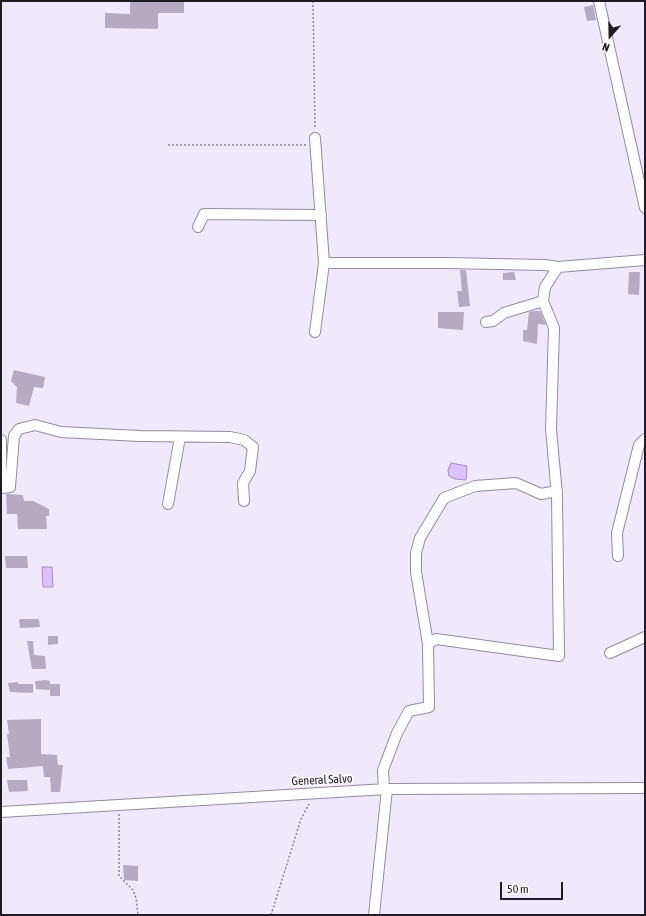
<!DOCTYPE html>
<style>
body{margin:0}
#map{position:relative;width:646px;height:916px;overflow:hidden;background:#f0e8fb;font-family:"Asap Condensed",sans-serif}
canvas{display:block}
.frame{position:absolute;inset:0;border:2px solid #1f1c24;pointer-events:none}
.north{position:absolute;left:590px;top:16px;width:40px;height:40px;-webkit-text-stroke:3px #fbf9fd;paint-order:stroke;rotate:200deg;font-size:11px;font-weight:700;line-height:16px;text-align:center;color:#1f1c24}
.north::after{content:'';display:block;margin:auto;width:14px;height:18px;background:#1f1c24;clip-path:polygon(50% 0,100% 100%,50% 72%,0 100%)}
.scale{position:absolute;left:500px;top:882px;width:63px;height:18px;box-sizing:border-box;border:2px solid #1f1c24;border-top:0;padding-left:5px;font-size:12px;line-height:14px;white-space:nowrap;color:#1f1c24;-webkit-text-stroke:3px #fbf9fd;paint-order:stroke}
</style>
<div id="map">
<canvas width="646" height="916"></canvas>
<div class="frame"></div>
<div class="north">N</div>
<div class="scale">50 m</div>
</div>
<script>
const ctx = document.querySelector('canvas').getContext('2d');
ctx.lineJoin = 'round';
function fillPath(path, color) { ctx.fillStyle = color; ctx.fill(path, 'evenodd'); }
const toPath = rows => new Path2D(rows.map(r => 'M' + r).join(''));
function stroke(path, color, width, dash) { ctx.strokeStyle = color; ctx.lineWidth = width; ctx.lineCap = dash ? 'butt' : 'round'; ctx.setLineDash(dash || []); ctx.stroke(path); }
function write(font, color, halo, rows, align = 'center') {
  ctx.font = font + ' "Asap Condensed",sans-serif'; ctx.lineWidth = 4; ctx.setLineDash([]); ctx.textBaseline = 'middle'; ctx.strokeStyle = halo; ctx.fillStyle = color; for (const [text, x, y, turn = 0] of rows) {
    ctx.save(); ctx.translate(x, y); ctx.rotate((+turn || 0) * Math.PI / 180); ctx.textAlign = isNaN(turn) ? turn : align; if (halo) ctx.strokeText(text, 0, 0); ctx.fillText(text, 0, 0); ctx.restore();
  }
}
const water = toPath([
 [451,463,467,466,466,480,455,479,449,476,448,470,451,463],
 [42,567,52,567,53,587,43,587,42,567]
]);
const building = toPath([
 [130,1,184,1,184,13,158,13,158,29,105,28,105,13,130,14],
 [593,5,596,20,587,21,584,7],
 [460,270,466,270,470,306,459,307,457,291,462,291],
 [514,272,516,280,503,280,503,273],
 [629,272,640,272,639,295,628,294],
 [534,311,540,311,546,325,538,324,537,344,523,341,523,330,527,330,529,312],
 [438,312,464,312,463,330,438,328],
 [14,370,45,377,43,388,34,387,29,406,16,403,17,387,11,381],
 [6,494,23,495,24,501,33,501,49,509,49,516,46,516,47,529,18,529,17,514,7,514],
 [5,556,27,556,28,568,6,568],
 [19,619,39,619,40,627,20,628],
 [48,636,58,636,58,644,48,645],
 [27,641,33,641,34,655,45,656,46,669,32,669],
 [46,680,50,681,50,684,60,684,60,696,50,696,50,688,49,690,36,689,35,681],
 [18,682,18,684,33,684,33,693,10,692,8,683],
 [41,719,41,754,57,755,58,765,63,765,60,792,51,792,50,777,44,777,43,766,8,769,6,757,10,757,7,734,9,734,7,720],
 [7,780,27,780,28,791,9,792],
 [123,865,138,866,138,881,124,880]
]);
const path = toPath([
 [313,1,315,129],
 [168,145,307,145],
 [119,814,119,876,133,890,136,898,138,915],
 [271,915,301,819,309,804]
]);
const minor = toPath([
 [599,1,645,208],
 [315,138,324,263],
 [198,227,204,214,321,215],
 [486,322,493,321,504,313,543,301,545,287,558,267,645,260],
 [315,332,324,263,447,263,545,265,558,267],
 [1,440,1,488],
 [2,488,10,487,14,436,19,429,35,425,61,432,140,436,230,437,244,440,253,447,250,471,243,483,244,501],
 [168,504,180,437],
 [618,556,617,533,639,445,645,439],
 [428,644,416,572,416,553,420,538,444,498,475,486,516,483,541,494,557,491],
 [610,653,645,637],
 [384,789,383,770,397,733,409,711,429,707,428,644,436,639,559,656,557,495,551,429,554,328,543,301],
 [1,812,387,789,645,788],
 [374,915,387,789]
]);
const streetNames = [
 ["General Salvo",322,780,-3]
];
fillPath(water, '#dcc0ff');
stroke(water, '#a38fbd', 1);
fillPath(building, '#b4aac1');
stroke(minor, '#958ba1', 12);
stroke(path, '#8c8794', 1.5, [2, 2]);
stroke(minor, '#fff', 10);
write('12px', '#1f1c24', '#fbf9fd', streetNames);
</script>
